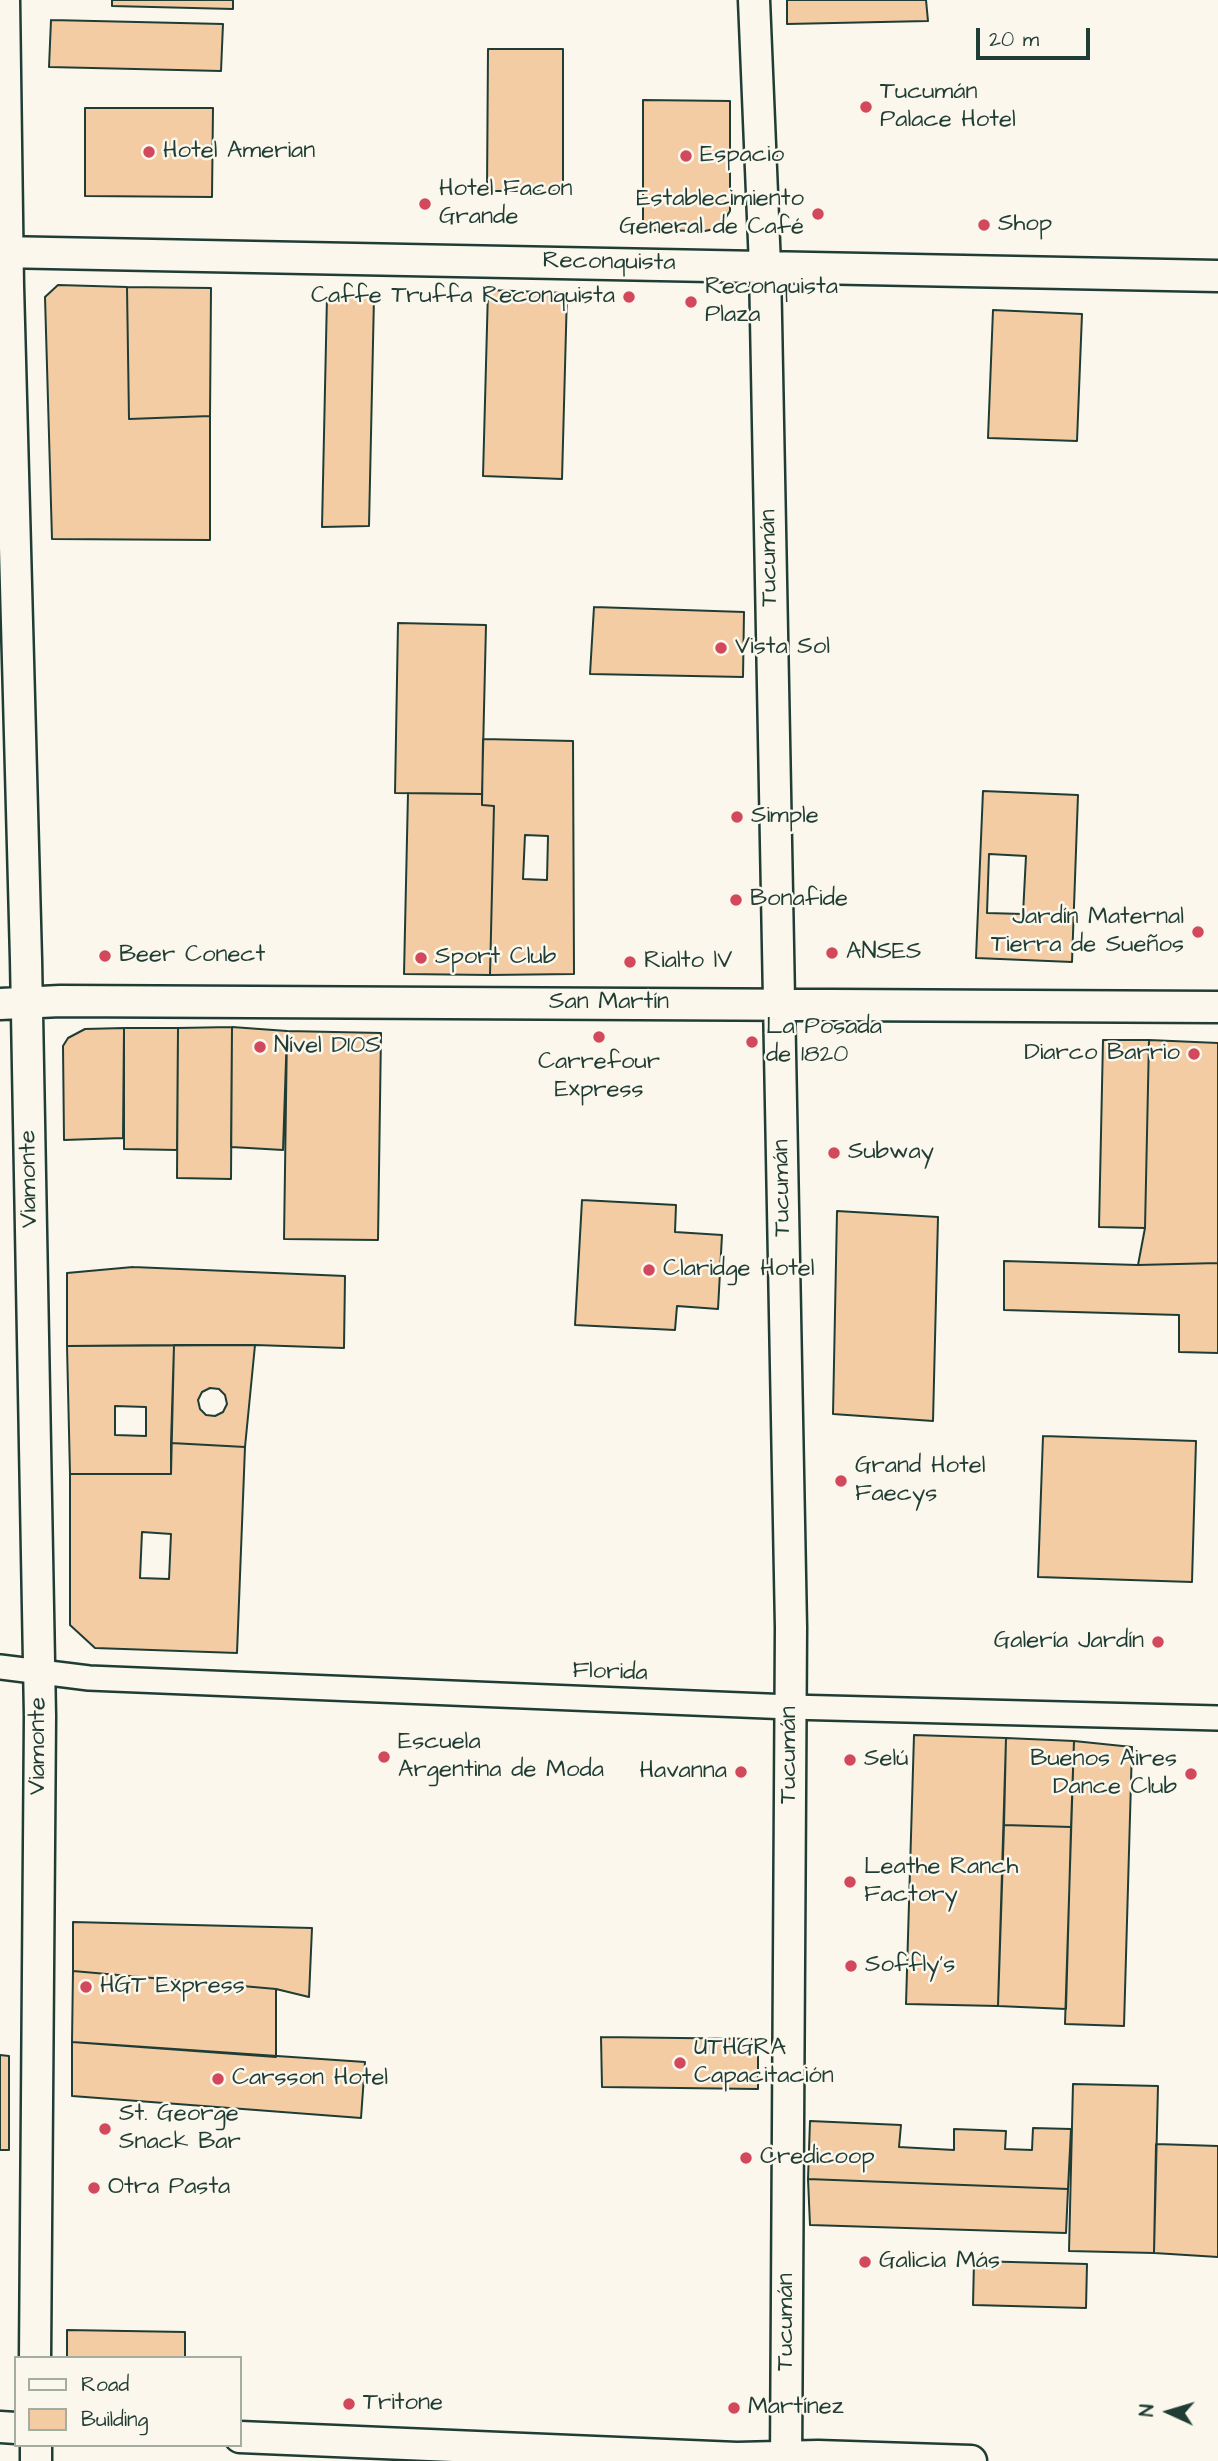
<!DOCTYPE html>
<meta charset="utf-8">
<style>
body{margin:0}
#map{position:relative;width:1218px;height:2461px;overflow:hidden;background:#fbf7ec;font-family:"Architects Daughter",sans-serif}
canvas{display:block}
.legend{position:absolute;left:14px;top:2356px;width:228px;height:91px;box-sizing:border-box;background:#fbf7ec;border:2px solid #a3ada2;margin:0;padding:9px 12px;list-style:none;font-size:21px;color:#1f3d34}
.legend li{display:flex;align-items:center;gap:14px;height:35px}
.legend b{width:35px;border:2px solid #a3ada2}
.north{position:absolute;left:1134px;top:2377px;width:70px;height:70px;-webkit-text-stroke:5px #fbf7ec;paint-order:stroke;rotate:274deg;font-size:19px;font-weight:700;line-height:28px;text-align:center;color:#1f3d34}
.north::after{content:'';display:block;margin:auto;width:24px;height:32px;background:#1f3d34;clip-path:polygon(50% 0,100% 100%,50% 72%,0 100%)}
.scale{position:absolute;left:976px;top:28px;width:114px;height:32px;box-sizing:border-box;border:4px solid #1f3d34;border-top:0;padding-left:9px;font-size:21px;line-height:24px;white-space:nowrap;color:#1f3d34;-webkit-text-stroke:5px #fbf7ec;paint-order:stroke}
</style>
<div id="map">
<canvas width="1218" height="2461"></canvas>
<ul class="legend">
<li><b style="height:9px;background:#fbf7ec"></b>Road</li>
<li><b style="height:19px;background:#f4cca4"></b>Building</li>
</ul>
<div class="north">N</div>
<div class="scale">20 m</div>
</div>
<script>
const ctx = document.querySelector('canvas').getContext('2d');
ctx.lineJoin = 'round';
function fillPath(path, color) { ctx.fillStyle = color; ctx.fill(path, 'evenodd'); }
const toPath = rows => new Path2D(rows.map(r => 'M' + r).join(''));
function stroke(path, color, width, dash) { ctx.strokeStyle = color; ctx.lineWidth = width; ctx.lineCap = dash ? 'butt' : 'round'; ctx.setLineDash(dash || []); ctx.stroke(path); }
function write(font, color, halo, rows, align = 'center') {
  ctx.font = font + ' "Architects Daughter",sans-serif'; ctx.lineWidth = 5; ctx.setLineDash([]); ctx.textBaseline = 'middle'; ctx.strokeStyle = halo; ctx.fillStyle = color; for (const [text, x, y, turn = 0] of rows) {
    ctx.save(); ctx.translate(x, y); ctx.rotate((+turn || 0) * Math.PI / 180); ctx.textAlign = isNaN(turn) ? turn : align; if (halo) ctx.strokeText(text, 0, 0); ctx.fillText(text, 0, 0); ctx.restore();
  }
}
const building = toPath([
 [112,0,233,0,233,9,112,6,112,0],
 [787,0,926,0,928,21,787,24,787,0],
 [51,20,223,24,221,71,49,67,51,20],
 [488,49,563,49,563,191,487,191,488,49],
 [643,100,730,101,730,211,723,222,714,229,705,231,643,230,643,100],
 [85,108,213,108,212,197,85,196,85,108],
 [58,285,127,287,129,419,210,416,210,540,52,539,45,297,58,285],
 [127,287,211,288,210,416,129,419,127,287],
 [488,290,567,293,562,479,483,476,488,290],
 [327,296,374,297,369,526,322,527,327,296],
 [993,310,1082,314,1077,441,988,438,993,310],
 [594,607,744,612,743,677,590,674,594,607],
 [398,623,486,625,482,794,395,793,398,623],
 [483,739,573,741,574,974,490,975,494,806,482,805,483,739],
 [525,835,548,836,547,880,523,879,525,835],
 [983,791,1078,795,1072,962,976,958,983,791],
 [989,854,1026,856,1023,914,987,913,989,854],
 [408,793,482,794,482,805,494,806,490,975,404,974,408,793],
 [232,1027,287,1031,283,1150,231,1147,232,1027],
 [232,1027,231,1179,177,1178,178,1028,232,1027],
 [124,1028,123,1138,64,1140,63,1046,68,1038,85,1029,124,1028],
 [124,1028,178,1028,177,1150,124,1149,124,1028],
 [287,1031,381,1033,378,1240,284,1239,287,1031],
 [1103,1040,1149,1040,1145,1228,1099,1227,1103,1040],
 [1149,1040,1218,1043,1218,1263,1138,1265,1145,1228,1149,1040],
 [582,1200,676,1205,675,1232,722,1235,718,1309,677,1306,675,1330,575,1325,582,1200],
 [837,1211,938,1217,933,1421,833,1414,837,1211],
 [1004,1261,1138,1265,1218,1263,1218,1353,1179,1352,1179,1315,1004,1310,1004,1261],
 [133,1267,345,1276,344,1348,255,1345,67,1346,67,1273,133,1267],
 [174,1345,171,1474,70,1474,67,1346,174,1345],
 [115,1406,146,1407,146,1436,115,1435,115,1406],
 [174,1345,255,1345,245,1447,171,1443,174,1345],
 [210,1388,219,1389,225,1395,227,1404,223,1412,215,1416,206,1415,200,1409,198,1400,202,1392,210,1388],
 [1043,1436,1196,1441,1192,1582,1038,1577,1043,1436],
 [171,1443,245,1447,237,1653,95,1648,70,1625,70,1474,171,1474,171,1443],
 [142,1532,171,1534,169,1579,140,1578,142,1532],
 [914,1735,1006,1738,998,2006,906,2004,914,1735],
 [1006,1738,1074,1741,1071,1827,1004,1825,1006,1738],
 [1074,1741,1132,1747,1124,2026,1065,2024,1074,1741],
 [1004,1825,1071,1827,1066,2009,998,2006,1004,1825],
 [73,1922,312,1928,309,1997,276,1989,73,1971,73,1922],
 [73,1971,276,1989,276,2057,72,2042,73,1971],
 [601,2037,758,2039,758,2089,602,2087,601,2037],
 [72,2042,365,2062,361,2118,72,2096,72,2042],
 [0,2055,9,2056,9,2150,0,2150,0,2055],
 [1073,2084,1158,2086,1154,2253,1069,2251,1073,2084],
 [810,2121,901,2125,899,2147,954,2150,954,2129,1006,2131,1005,2149,1032,2150,1033,2128,1071,2129,1068,2189,808,2179,810,2121],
 [1156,2144,1218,2146,1218,2257,1154,2253,1156,2144],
 [808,2179,1068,2189,1066,2233,810,2225,808,2179],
 [974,2261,1087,2264,1086,2308,973,2305,974,2261],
 [67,2330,185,2332,185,2358,67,2358,67,2330]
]);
const pedestrian = toPath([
 [0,1667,89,1678,790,1707,1218,1718]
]);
const minor = toPath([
 [4,0,8,286,26,959,40,1716,35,2358],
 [754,0,765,266,791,1627,786,2461],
 [0,252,1218,276],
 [0,1004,60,1001,1218,1007],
 [0,2427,16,2428],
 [240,2437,737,2458,818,2456,971,2461],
 [36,2445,36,2461]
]);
const markers = [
 [866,107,7,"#d1495b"],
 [149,152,7,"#d1495b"],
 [686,156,7,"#d1495b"],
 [425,204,7,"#d1495b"],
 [818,214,7,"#d1495b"],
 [984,225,7,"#d1495b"],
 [629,297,7,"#d1495b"],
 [691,302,7,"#d1495b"],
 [721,648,7,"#d1495b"],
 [737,817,7,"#d1495b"],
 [736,900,7,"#d1495b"],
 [1198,932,7,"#d1495b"],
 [832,953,7,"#d1495b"],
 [105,956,7,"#d1495b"],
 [421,958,7,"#d1495b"],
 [630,962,7,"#d1495b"],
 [599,1037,7,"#d1495b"],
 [752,1042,7,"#d1495b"],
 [260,1047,7,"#d1495b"],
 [1194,1054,7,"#d1495b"],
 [834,1153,7,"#d1495b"],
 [649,1270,7,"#d1495b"],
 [841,1481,7,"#d1495b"],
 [1158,1642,7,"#d1495b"],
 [384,1757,7,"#d1495b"],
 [850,1760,7,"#d1495b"],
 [741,1772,7,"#d1495b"],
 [1191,1774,7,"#d1495b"],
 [850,1882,7,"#d1495b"],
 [851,1966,7,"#d1495b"],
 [86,1987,7,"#d1495b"],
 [680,2063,7,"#d1495b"],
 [218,2079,7,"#d1495b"],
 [105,2129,7,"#d1495b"],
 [746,2158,7,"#d1495b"],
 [94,2188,7,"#d1495b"],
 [865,2262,7,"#d1495b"],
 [349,2404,7,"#d1495b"],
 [734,2408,7,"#d1495b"]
];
const poiNames = [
 ["Tucumán",880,93],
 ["Palace Hotel",880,121],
 ["Hotel Amerian",163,152],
 ["Espacio",700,156],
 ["Hotel Facon",439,190],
 ["Grande",439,218],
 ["Establecimiento",804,200,"right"],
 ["General de Café",804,228,"right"],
 ["Shop",998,225],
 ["Reconquista",705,288],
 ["Plaza",705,316],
 ["Caffe Truffa Reconquista",615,297,"right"],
 ["Vista Sol",735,648],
 ["Simple",751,817],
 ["Bonafide",750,900],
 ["Jardín Maternal",1184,918,"right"],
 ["Tierra de Sueños",1184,946,"right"],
 ["ANSES",846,953],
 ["Beer Conect",119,956],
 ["Sport Club",435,958],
 ["Rialto lV",644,962],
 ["La Posada",766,1028],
 ["de 1820",766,1056],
 ["Nível D10S",274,1047],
 ["Diarco Barrio",1180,1054,"right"],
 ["Carrefour",599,1063,"center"],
 ["Express",599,1091,"center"],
 ["Subway",848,1153],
 ["Claridge Hotel",663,1270],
 ["Grand Hotel",855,1467],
 ["Faecys",855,1495],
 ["Galería Jardín",1144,1642,"right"],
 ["Escuela",398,1743],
 ["Argentina de Moda",398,1771],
 ["Selú",864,1760],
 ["Buenos Aires",1177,1760,"right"],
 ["Dance Club",1177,1788,"right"],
 ["Havanna",727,1772,"right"],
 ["Leathe Ranch",864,1868],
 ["Factory",864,1896],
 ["Soffly's",865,1966],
 ["HGT Express",100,1987],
 ["UTHGRA",694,2049],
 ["Capacitación",694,2077],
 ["Carsson Hotel",232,2079],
 ["St. George",119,2115],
 ["Snack Bar",119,2143],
 ["Credicoop",760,2158],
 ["Otra Pasta",108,2188],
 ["Galicia Más",879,2262],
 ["Tritone",363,2404],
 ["Martínez",748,2408]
];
const streetNames = [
 ["Reconquista",609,263,1],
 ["Tucumán",770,558,-91],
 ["San Martín",609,1003],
 ["Viamonte",30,1179,-91],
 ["Tucumán",783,1188,-91],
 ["Florida",610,1673,2],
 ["Viamonte",39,1746,-90],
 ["Tucumán",790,1755,-90],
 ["Tucumán",787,2322,-90]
];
fillPath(building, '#f4cca4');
stroke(building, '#1f3d34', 2);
stroke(pedestrian, '#1f3d34', 28);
stroke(minor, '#1f3d34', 35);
stroke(pedestrian, '#fbf7ec', 23);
stroke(minor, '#fbf7ec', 30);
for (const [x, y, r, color] of markers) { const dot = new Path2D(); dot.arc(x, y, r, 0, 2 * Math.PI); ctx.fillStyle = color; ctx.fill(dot); stroke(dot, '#fbf7ec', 2.5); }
write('24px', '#1f3d34', '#fbf7ec', poiNames, 'left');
write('24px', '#1f3d34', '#fbf7ec', streetNames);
</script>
